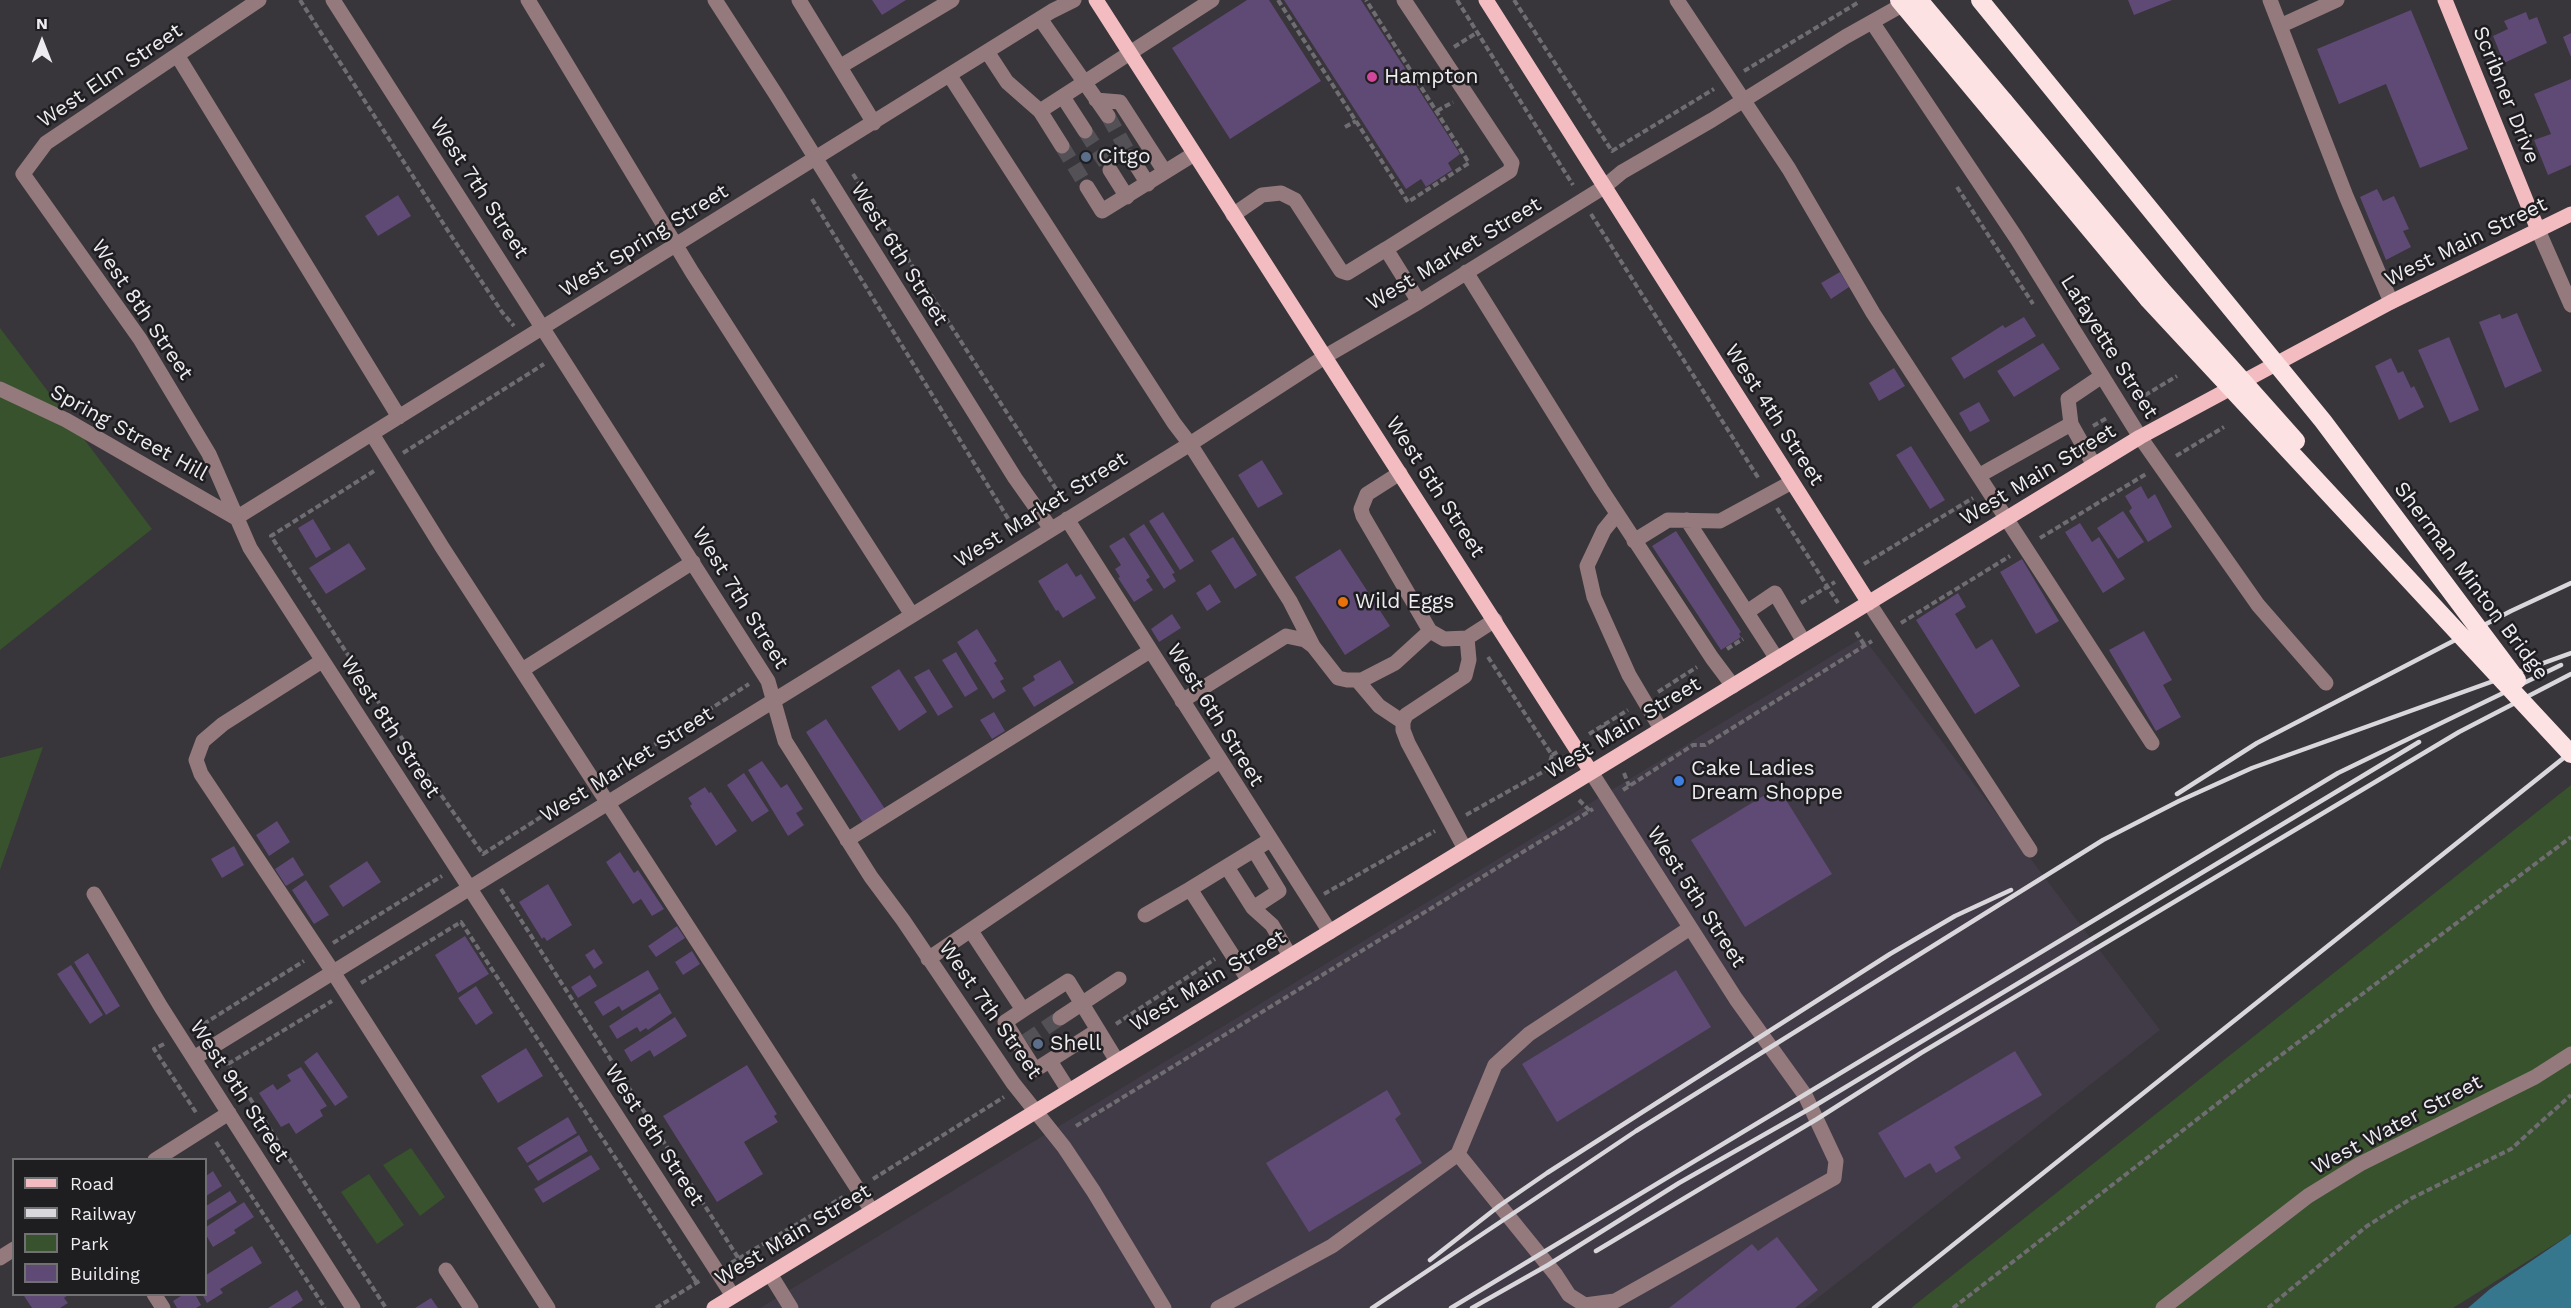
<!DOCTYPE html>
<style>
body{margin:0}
#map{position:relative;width:2571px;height:1308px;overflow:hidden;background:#38353b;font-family:"Work Sans",sans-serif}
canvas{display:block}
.legend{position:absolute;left:12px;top:1158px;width:195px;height:138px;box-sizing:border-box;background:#1e1d20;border:2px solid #717073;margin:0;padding:8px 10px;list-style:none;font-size:18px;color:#eeecf0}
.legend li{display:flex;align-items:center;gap:12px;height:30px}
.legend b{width:30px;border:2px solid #717073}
.north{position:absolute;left:12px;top:12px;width:60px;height:60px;-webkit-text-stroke:4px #1e1d20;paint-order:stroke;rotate:0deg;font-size:16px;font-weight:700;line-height:24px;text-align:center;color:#eeecf0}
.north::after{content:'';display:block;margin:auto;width:21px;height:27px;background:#eeecf0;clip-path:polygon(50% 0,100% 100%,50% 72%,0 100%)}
</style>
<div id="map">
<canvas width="2571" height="1308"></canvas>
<ul class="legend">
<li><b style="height:8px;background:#f2bcc0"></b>Road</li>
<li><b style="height:8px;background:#d9d7db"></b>Railway</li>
<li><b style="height:16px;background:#37522c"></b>Park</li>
<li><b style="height:16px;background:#5f4975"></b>Building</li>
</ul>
<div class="north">N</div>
</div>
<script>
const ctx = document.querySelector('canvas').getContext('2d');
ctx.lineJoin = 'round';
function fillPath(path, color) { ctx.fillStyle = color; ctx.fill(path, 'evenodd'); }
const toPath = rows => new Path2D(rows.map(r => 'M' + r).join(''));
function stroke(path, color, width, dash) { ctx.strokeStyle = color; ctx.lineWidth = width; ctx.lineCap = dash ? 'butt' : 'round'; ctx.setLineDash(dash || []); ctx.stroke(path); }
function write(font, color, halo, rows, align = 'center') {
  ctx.font = font + ' "Work Sans",sans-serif'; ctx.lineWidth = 5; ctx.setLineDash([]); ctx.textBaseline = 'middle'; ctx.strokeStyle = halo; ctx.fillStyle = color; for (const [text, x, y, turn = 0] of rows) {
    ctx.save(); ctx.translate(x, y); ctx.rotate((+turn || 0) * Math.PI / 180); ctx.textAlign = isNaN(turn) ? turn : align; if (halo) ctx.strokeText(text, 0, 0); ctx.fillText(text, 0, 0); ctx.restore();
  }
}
const built = toPath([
 [1863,637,2160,1030,1805,1308,760,1308]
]);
const green = toPath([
 [0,328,152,529,0,650],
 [43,747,0,870,0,758],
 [2571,785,2571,1234,2453,1308,1911,1308],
 [411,1148,445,1197,420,1216,383,1165],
 [369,1174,404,1225,377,1244,341,1192]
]);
const water = toPath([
 [2571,1234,2571,1308,2468,1308,2490,1289]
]);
const building = toPath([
 [872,0,906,0,882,15],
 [1247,0,1269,0,1321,81,1230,139,1172,48],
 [1284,0,1361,0,1460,154,1448,163,1452,170,1426,187,1421,179,1406,189],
 [2128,0,2172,0,2134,15],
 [2411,10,2468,149,2420,168,2386,84,2339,104,2317,49],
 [2526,12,2529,20,2537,17,2547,43,2504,63,2493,36,2508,29,2504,21],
 [2571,33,2571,57,2563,37],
 [2571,79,2571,165,2548,175,2534,140,2551,134,2534,94],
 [2377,189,2383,201,2394,196,2409,229,2403,231,2411,247,2386,260,2360,197],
 [398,195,411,216,378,236,365,216],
 [1840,272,1849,287,1831,299,1821,283],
 [2517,313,2542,371,2505,388,2479,322,2500,314,2502,319],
 [2024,317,2036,336,1964,379,1951,358,2003,325,2005,328],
 [2449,337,2479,410,2450,423,2418,350],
 [2043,343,2060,369,2014,397,1997,371],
 [2391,358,2398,373,2403,371,2411,388,2414,386,2424,407,2399,420,2375,366],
 [1894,368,1905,386,1879,401,1869,383],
 [1979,402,1990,421,1970,432,1959,413],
 [1911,446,1945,500,1930,509,1896,455],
 [1262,460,1283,494,1258,508,1238,475],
 [2141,486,2148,499,2155,494,2172,527,2148,542,2129,511,2132,508,2125,496],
 [2123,511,2144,542,2118,559,2097,528],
 [1163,512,1194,561,1180,570,1149,521],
 [313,519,331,549,316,558,298,528],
 [2080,523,2092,542,2099,537,2125,579,2103,593,2065,532],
 [1144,524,1175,573,1172,574,1176,581,1164,589,1129,534],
 [1676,531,1741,632,1739,634,1741,637,1721,650,1652,546],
 [1124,537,1150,577,1146,580,1153,590,1134,602,1118,578,1120,577,1115,569,1121,565,1109,546],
 [1233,537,1257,575,1235,589,1211,551],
 [349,543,366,569,326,594,309,568],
 [1340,549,1390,626,1345,655,1295,577],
 [2022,559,2059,621,2036,634,2000,572],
 [1067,563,1076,577,1081,574,1096,598,1063,618,1058,610,1056,611,1038,581],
 [1210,584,1221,602,1207,611,1196,593],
 [1958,593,1966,607,1955,614,1976,649,1992,639,2020,686,1975,714,1916,620],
 [1172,614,1181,628,1159,642,1151,629],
 [977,629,997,661,994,663,1004,679,1000,681,1006,691,993,699,957,642],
 [2144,631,2172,680,2163,685,2181,717,2156,731,2109,650],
 [956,652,978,689,965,697,942,660],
 [1060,660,1074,683,1034,707,1022,688,1035,680,1033,676],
 [899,669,927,712,899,731,871,687],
 [929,669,953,707,938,716,914,677],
 [994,712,1005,731,992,739,980,720],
 [826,719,885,809,863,823,806,732],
 [762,761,781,788,787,784,803,809,796,813,804,825,788,836,748,770],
 [744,773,769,811,752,822,727,785],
 [705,787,709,793,711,792,737,831,716,846,690,806,692,804,688,798],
 [1778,787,1832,874,1745,927,1691,840],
 [277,821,290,842,269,856,256,835],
 [234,846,244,865,222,878,211,859],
 [620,852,634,873,638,870,664,909,652,916,641,899,633,904,606,862],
 [293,857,304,875,286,886,275,869],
 [367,861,381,882,343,907,329,886],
 [306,880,329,915,314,924,292,890],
 [548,884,572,925,547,941,544,937,542,939,519,902],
 [677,926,685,938,656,957,648,946],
 [465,936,489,974,458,993,435,955],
 [594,949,603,963,594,969,585,955],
 [692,951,700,964,683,975,675,962],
 [88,953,120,1006,106,1015,74,962],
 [71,965,103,1015,90,1024,57,974],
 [648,970,659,989,622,1011,619,1006,603,1016,594,1002],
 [1676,970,1711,1027,1557,1122,1522,1064],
 [590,975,597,986,578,998,571,987],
 [476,986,493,1013,476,1025,458,998],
 [660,993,672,1013,648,1030,646,1028,640,1032,637,1027,617,1039,609,1026],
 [675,1017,687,1036,654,1057,650,1050,631,1062,624,1050],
 [526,1048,543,1076,498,1103,481,1076],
 [2015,1051,2042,1095,1954,1147,1961,1158,1936,1173,1930,1163,1905,1178,1878,1133],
 [317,1052,348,1097,335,1106,304,1062],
 [747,1065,777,1114,774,1116,778,1122,744,1142,763,1174,717,1202,663,1116],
 [301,1067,327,1106,320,1110,323,1116,296,1134,289,1123,281,1127,259,1093,273,1084,277,1090,291,1081,287,1075],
 [1387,1090,1401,1114,1395,1119,1422,1163,1309,1232,1266,1163],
 [568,1117,577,1133,527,1163,517,1148],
 [579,1135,588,1151,538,1181,528,1166],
 [591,1155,600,1169,543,1203,534,1189],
 [213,1171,222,1186,206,1196,206,1176],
 [230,1191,237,1202,206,1221,206,1206],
 [244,1202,254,1217,234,1230,236,1233,213,1247,206,1235,206,1227],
 [1777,1237,1818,1290,1795,1308,1669,1308,1752,1244,1758,1251],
 [252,1246,262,1263,220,1289,223,1293,207,1303,202,1294,206,1294,206,1275],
 [297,1290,303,1300,291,1308,268,1308],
 [26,1294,69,1294,64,1298,68,1303,60,1308,32,1308,24,1296],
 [184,1294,195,1294,201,1305,196,1308,177,1308,173,1301],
 [431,1298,438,1308,415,1308]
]);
const minorTunnel = toPath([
 [1108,116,1131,157],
 [1085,131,1110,170],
 [1062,146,1087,187],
 [1026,1041,1060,1018]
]);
const path = toPath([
 [300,0,450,234,502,312,514,326],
 [1278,0,1408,202,1469,163,1366,0],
 [1457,0,1573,185],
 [1514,0,1612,151,1714,89],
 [1454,47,1478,32],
 [1744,71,1859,2],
 [1420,84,1434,75],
 [1437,111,1453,102],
 [1345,127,1356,121],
 [853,174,1058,492],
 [1957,187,2033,304],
 [812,199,1009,520],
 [1591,214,1759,479],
 [2137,400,2177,376],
 [2093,426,2107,418],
 [403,453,544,364],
 [2176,456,2224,427],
 [374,471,271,536,414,757,483,854,580,792],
 [1777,508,1838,603],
 [2040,538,2146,474],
 [1864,564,1973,498],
 [1801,603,1835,582],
 [1901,623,2010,556],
 [1856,632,1865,646],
 [1727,649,1743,639],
 [1488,657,1552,755,1548,769],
 [1658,692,1697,667],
 [1603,725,1610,741],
 [1589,734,1628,710],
 [1552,755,1559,751],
 [1624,773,1629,786],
 [609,774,749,684],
 [1623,790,1693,745,1705,745,1872,641],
 [1579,800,1590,811],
 [1466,815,1548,769,1554,776],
 [501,889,739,1259],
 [1324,894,1435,831],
 [333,943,442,876],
 [361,983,461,922,697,1283],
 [1116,1024,1215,959],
 [206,1031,202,1025,304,961],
 [164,1044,154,1049,197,1114],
 [225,1060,386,1308],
 [228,1064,332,1001],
 [1076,1126,1593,809],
 [216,1142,325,1308],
 [873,1179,1004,1097],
 [731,1263,843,1197],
 [656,1308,701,1280],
 [1953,1308,2248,1080,2571,837],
 [2268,1308,2367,1226,2412,1198,2511,1149,2571,1095]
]);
const minor = toPath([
 [259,0,46,143,23,174,140,339,209,454,250,548,733,1296],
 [333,0,768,681,785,741,871,877,903,920,1013,1083,1064,1147,1094,1192,1164,1308],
 [528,0,692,272,912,615],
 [715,0,775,93,1015,478,1051,529],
 [799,0,874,123],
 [1677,0,1789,169,1873,313,2152,743],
 [2270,0,2346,196,2391,302],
 [1041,20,1108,116],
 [1872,22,2017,239,2140,437,2258,605,2326,683],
 [2280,26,2337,0],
 [988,53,1007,82,1040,111,1212,0],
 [177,55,399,417],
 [841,66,952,0],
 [950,76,1174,423,1190,444,1290,601,1313,646],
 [1063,97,1085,131],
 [1096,100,1120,102,1165,172],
 [1040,111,1062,146],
 [1131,157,1148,184],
 [1110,170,1127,197],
 [1087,187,1102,211,1194,154],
 [1233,215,1262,195,1281,193,1295,200,1341,271,1347,273,1386,249,1419,302],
 [2538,230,2571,305],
 [1386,249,1510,171,1512,163,1404,0],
 [1466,272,1601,489,1712,658,1733,686],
 [0,389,66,420,236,518,1052,11,1074,0],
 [372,434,442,547,872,1211],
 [2094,465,2071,424,2068,399,2102,376],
 [1400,473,1367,494,1361,509,1363,516,1430,631,1444,639,1467,638,1495,620],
 [1980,475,2071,424],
 [1617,514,1604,530,1587,566,1594,597,1629,675,1661,729],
 [1067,519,1330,932],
 [1687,520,1777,659],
 [1634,541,1668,520,1720,521,1792,482],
 [1869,603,2030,850],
 [1747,612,1775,593,1804,642],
 [322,661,223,724,203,741,196,760,201,774,333,972,548,1308],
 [522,670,693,562],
 [1357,680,1379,706,1403,722],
 [1182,701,1286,636,1305,640,1313,646,1338,678,1347,680,1362,680,1395,663,1430,631],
 [847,840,1150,651],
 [1465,849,1408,743,1403,730,1403,722,1406,715,1465,676,1469,660,1467,638],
 [1254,850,1279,891,1253,908,1272,925,1290,956],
 [1227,867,1253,908],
 [94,894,161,1007,353,1308],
 [1145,915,1190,889],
 [971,931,1023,1010,1068,981,1117,1061],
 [928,959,1220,761],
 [1249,981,1190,889,1270,840],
 [1023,1010,1005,1022,1035,1070,1098,1030],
 [1060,1018,1119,979],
 [194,1058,1190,444,1326,356,1419,302,1604,187,1622,172,1712,120,1845,37,1911,0],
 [1050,1061,1069,1091],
 [1458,1154,1556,1275,1569,1295,1585,1305,1615,1301,1834,1178,1836,1161,1805,1095,1736,999,1591,772],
 [155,1160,229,1113],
 [0,1258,14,1249],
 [446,1270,471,1308],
 [770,1274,791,1308],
 [154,1294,163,1308],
 [1218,1308,1332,1246,1458,1154,1495,1065,1529,1034,1690,928],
 [2163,1308,2308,1196,2360,1164,2535,1077,2571,1054]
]);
const major = toPath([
 [1096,0,1591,772],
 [1486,0,1869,603],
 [2445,0,2538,230],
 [714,1308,2140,437,2391,302,2571,214]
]);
const highway = toPath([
 [1980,0,2197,267],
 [2004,101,2160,288],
 [1993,113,2148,299]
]);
const rail = toPath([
 [2177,794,2257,743,2511,611,2571,583],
 [1596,1251,1817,1119,1921,1053,2459,732,2571,674],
 [1430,1260,1499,1206,1547,1173,1890,954,1955,916,2011,890],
 [1372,1308,1636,1131,2103,840,2179,801,2252,768,2571,653],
 [1451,1308,2338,773,2561,665],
 [1472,1308,1548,1265,1679,1183,1811,1108,2419,742],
 [1874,1308,2571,752]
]);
const highwayBridge = toPath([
 [1899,0,1993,113],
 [1919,0,2004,101],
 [2197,267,2323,421,2517,680],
 [2160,288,2296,441],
 [2148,299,2571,754]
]);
const markers = [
 [1372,77,6,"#d1479c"],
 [1086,157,6,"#5c6f8a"],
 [1343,602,6,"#e8710a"],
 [1679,781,6,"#3f7fe0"],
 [1038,1044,6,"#5c6f8a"]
];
const streetNames = [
 ["West Elm Street",110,76,-34],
 ["Scribner Drive",2506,95,68],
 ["West 7th Street",479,188,57],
 ["West Spring Street",644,241,-32],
 ["West Main Street",2466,242,-26],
 ["West 6th Street",899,254,58],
 ["West Market Street",1454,254,-31],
 ["West 8th Street",142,310,56],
 ["Lafayette Street",2109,347,58],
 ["West 4th Street",1774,415,57],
 ["Spring Street Hill",129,433,29],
 ["West Main Street",2038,475,-31],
 ["West 5th Street",1435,487,57],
 ["West Market Street",1041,510,-32],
 ["Sherman Minton Bridge",2471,581,53],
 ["West 7th Street",740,598,58],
 ["West 6th Street",1215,715,58],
 ["West 8th Street",390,727,57],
 ["West Main Street",1623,728,-31],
 ["West Market Street",627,765,-32],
 ["West 5th Street",1696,897,57],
 ["West Main Street",1208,981,-31],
 ["West 7th Street",990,1010,55],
 ["West 9th Street",239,1091,57],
 ["West Water Street",2397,1125,-28],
 ["West 8th Street",654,1135,57],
 ["West Main Street",793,1235,-31]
];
const poiNames = [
 ["Hampton",1384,77],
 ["Citgo",1098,157],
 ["Wild Eggs",1355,602],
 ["Cake Ladies",1691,769],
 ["Dream Shoppe",1691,793],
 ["Shell",1050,1044]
];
fillPath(built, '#413b47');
fillPath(green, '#37522c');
fillPath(water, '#36778e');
fillPath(building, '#5f4975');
stroke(minorTunnel, '#535056', 15, [15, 8]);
stroke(path, '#6f6d72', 4, [6, 3]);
stroke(minor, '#947a7c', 15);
stroke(major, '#f2bcc0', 15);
stroke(highway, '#fde2e4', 18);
stroke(rail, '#d9d7db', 4.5);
stroke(highwayBridge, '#fde2e4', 18);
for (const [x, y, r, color] of markers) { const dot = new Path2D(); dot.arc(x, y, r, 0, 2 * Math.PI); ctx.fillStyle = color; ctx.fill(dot); stroke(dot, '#1e1d20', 2); }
write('21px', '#eeecf0', '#1e1d20', streetNames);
write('21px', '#eeecf0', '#1e1d20', poiNames, 'left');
</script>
